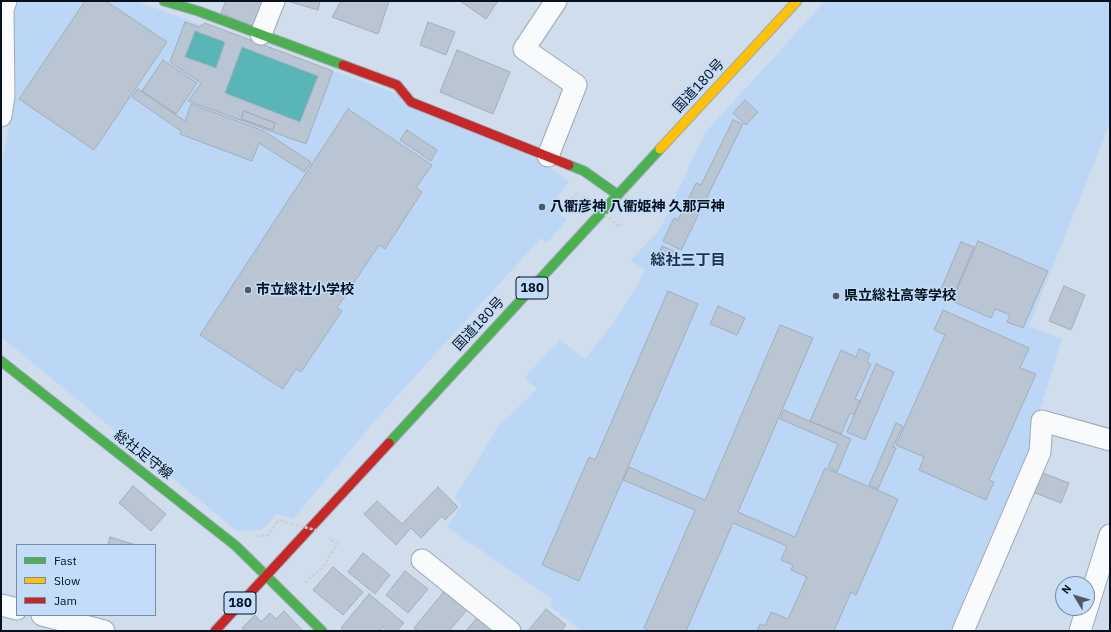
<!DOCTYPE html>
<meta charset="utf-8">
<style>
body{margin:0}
#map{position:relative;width:1111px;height:632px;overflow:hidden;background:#cfdded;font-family:"IBM Plex Sans",sans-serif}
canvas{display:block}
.frame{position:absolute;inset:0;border:2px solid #06111d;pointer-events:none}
.legend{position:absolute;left:16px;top:544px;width:140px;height:72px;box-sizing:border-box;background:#c2dcfa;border:1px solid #778ba2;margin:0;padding:5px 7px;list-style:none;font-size:12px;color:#06111d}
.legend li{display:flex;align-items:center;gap:8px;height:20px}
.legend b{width:20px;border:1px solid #778ba2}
.north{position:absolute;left:1055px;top:576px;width:40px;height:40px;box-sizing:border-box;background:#c2dcfa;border:1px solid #778ba2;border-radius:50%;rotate:308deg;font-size:11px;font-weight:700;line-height:16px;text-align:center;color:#06111d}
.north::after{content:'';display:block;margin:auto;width:14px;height:18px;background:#4c5866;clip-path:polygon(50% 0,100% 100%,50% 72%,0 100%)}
</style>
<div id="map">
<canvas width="1111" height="632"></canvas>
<div class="frame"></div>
<ul class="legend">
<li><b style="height:5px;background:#4caf50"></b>Fast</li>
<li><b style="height:5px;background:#ffc107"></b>Slow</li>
<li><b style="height:5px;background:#c62828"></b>Jam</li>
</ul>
<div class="north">N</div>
</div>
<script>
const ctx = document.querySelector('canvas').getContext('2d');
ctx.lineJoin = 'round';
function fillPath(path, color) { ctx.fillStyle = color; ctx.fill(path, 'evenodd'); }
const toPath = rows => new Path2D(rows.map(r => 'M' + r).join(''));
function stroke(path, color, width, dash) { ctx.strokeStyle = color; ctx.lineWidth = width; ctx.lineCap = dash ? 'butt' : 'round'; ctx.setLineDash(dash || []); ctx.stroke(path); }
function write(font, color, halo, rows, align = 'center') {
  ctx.font = font + ' "IBM Plex Sans","Noto Sans JP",sans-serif'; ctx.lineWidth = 3; ctx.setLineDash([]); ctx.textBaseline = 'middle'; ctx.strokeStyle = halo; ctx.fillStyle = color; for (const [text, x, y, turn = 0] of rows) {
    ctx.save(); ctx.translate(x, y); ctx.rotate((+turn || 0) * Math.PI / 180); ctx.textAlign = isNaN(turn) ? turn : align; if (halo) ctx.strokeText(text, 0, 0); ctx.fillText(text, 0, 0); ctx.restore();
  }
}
const built = toPath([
 [20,1,135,1,392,92,543,162,569,182,550,207,567,220,547,243,541,238,378,417,293,519,277,514,262,530,237,531,1,337,1,167,16,95,13,12],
 [825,1,1110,1,1110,123,1029,326,1062,339,1038,417,1034,454,952,631,582,631,550,606,554,600,447,527,462,505,455,498,498,427,537,389,524,378,560,340,585,359,615,321,646,270,630,261,660,229,705,133]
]);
const water = toPath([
 [195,31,225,42,216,68,185,57],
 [242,47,318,76,300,122,225,93]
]);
const building = toPath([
 [85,1,106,1,167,42,94,150,19,99,85,1],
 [226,1,265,1,255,27,221,13,226,1],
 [287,1,320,1,318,10,287,1],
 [341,1,389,1,378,34,332,17,341,1],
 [460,1,498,1,486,19,460,1],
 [185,22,199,27,205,23,333,71,306,144,188,101,201,83,170,62,185,22],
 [195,31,225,42,216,68,185,57,195,31],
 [242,47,318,76,300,122,225,93,242,47],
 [244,111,275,123,273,130,241,119,244,111],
 [428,22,455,32,446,55,420,45,428,22],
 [457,50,510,72,493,114,440,92,457,50],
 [163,60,197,83,176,114,142,91,163,60],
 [138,89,185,121,191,104,264,131,311,162,304,172,259,143,252,161,180,134,181,131,132,97,138,89],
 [745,100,758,112,746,125,733,113,745,100],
 [348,109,432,165,416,188,422,192,385,249,379,245,337,308,342,311,301,372,296,369,283,389,200,335,348,109],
 [244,111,275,123,273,130,241,119,244,111],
 [733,120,743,124,681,250,663,241,674,218,678,220,696,183,701,185,733,120],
 [407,130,437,150,431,161,400,140,407,130],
 [978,241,1048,271,1023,328,1007,322,1010,315,995,309,991,318,952,301,978,241],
 [961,242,974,247,954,294,941,289,961,242],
 [662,246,676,252,675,255,679,257,674,266,669,263,667,266,656,261,662,246],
 [1064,286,1085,295,1071,330,1049,321,1064,286],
 [668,291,698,304,579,581,542,565,589,457,595,460,668,291],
 [718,306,745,318,737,335,710,324,718,306],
 [943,310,1029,348,1020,368,1036,374,989,480,994,482,986,500,919,470,924,457,896,445,945,335,934,330,943,310],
 [780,325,813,338,738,512,795,537,825,468,898,499,856,595,851,592,834,631,757,631,760,624,765,626,771,612,788,619,807,577,791,570,793,565,781,560,787,546,733,523,686,631,650,631,644,628,695,510,623,480,629,467,705,500,780,325],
 [859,349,870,354,867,362,871,364,855,399,860,401,854,415,850,413,841,434,810,421,841,350,856,357,859,349],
 [876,364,894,372,865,440,847,432,876,364],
 [784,410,851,439,837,472,828,467,838,444,780,419,784,410],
 [896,423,903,426,893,447,896,448,878,489,869,485,896,423],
 [1038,471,1069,483,1061,503,1030,491,1038,471],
 [133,486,166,514,151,531,119,503,133,486],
 [438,487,458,507,445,520,442,516,421,538,411,528,396,545,364,514,377,501,402,524,438,487],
 [110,537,136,545,108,545,110,537],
 [363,553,390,575,375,594,348,572,363,553],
 [333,567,363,592,343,615,313,590,333,567],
 [405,571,428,589,408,613,386,595,405,571],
 [447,588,470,606,449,631,418,631,414,628,447,588],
 [369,594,404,623,397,631,388,631,383,627,380,631,345,631,341,628,369,594],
 [546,609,566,625,561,631,528,631,546,609],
 [284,611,303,631,245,631,242,628,255,615,261,622,270,613,276,619,284,611],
 [480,614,500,631,466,631,480,614]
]);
const path = toPath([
 [574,208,567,204,577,193],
 [256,536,268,535,277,522],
 [305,583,324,566,337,544,329,538]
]);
const street = toPath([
 [261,34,274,1],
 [1,116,4,96,3,9,6,1],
 [548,156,576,85,524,49,556,1],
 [422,560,510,631],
 [1,605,17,609],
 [42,615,104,631],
 [963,631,1040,452,1042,421,1110,440],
 [1080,631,1110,535]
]);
const fast = toPath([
 [164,1,198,11,343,65],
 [569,165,584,171,618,195],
 [1,361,236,546,322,631],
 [389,443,660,149]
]);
const slow = toPath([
 [660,149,797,1]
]);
const jam = toPath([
 [343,65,397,85,411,102,569,165],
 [215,631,389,443]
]);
const pathBridge = toPath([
 [583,198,585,196,619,227,622,224],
 [277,522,278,520,319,531]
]);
const markers = [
 [542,207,4,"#4c5866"],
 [248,290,4,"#4c5866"],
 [836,296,4,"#4c5866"]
];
const shields = [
 [532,288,32],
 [240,603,32]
];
const shieldNames = [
 ["180",532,288],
 ["180",240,603]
];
const streetNames = [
 ["国道180号",699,86,-47],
 ["国道180号",479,324,-47],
 ["総社足守線",143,455,38]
];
const poiNames = [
 ["八衢彦神 八衢姫神 久那戸神",550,207],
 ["市立総社小学校",256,290],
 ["県立総社高等学校",844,296]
];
const neighbourhoodNames = [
 ["総社三丁目",688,261]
];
fillPath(built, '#bcd7f6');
fillPath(water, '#59b5b7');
fillPath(building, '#b9c5d3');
stroke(building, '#a1aebc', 1);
stroke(street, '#9ca8b5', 23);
stroke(fast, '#9ca8b5', 11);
stroke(slow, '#9ca8b5', 11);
stroke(jam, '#9ca8b5', 11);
stroke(path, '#ccd0d5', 2.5, [3, 2]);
stroke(street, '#f8fafc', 21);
stroke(fast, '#4caf50', 9);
stroke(slow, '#ffc107', 9);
stroke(jam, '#c62828', 9);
stroke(pathBridge, '#ccd0d5', 2.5, [3, 2]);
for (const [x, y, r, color] of markers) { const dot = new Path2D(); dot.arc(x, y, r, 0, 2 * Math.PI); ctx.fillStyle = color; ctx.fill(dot); stroke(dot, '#c2dcfa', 1.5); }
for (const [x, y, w] of shields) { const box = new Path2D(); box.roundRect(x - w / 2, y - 11, w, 22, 3); ctx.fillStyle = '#c2dcfa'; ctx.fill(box); stroke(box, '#06111d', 1); }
write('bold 13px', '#06111d', null, shieldNames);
write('14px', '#06111d', '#c2dcfa', streetNames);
write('bold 14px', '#06111d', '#c2dcfa', poiNames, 'left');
write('bold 15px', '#183451', '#c2dcfa', neighbourhoodNames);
</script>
